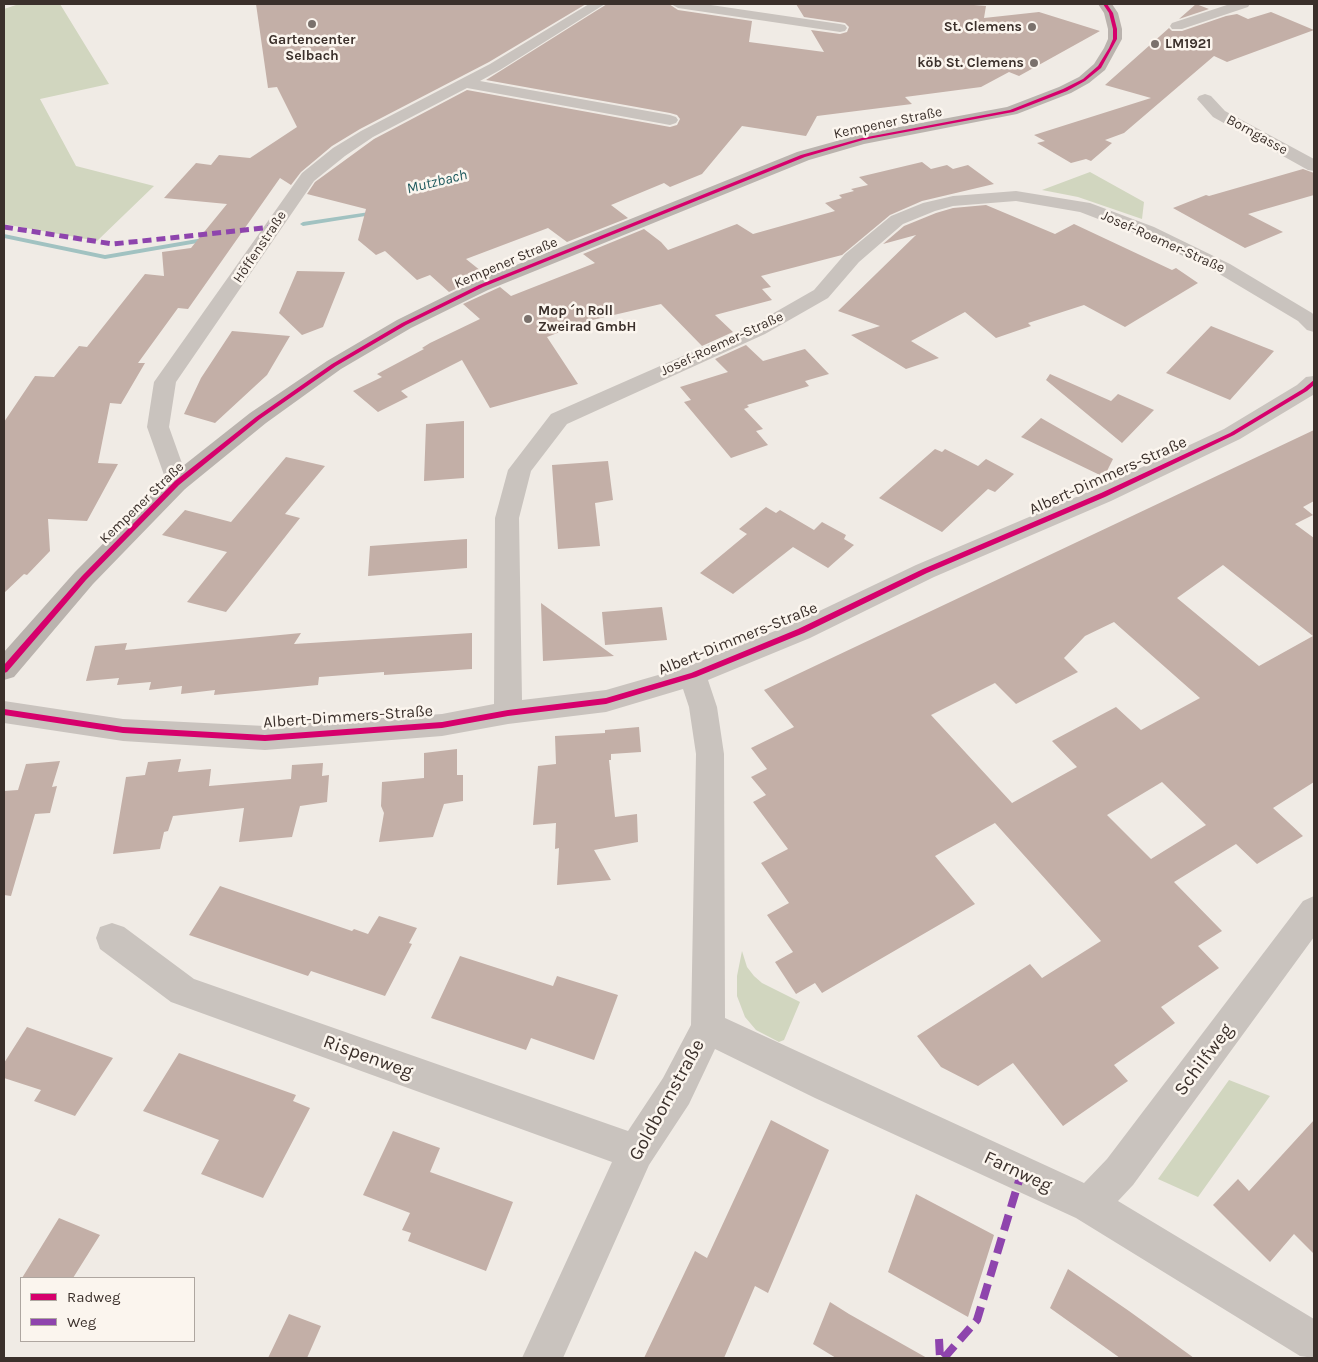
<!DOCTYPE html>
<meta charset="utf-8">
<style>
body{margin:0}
#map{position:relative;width:1318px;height:1362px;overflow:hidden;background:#f0ebe5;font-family:Karla,sans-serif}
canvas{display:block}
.frame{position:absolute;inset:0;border:5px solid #3b302b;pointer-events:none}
.legend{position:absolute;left:20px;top:1277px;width:175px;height:65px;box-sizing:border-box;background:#fbf5ee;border:1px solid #aea6a0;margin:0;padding:6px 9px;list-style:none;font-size:15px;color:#3b302b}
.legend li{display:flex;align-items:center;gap:10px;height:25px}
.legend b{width:25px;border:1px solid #aea6a0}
</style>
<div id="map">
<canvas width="1318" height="1362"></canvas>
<div class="frame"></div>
<ul class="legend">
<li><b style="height:6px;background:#d6006c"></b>Radweg</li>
<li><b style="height:6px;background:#8e44ad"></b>Weg</li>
</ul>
</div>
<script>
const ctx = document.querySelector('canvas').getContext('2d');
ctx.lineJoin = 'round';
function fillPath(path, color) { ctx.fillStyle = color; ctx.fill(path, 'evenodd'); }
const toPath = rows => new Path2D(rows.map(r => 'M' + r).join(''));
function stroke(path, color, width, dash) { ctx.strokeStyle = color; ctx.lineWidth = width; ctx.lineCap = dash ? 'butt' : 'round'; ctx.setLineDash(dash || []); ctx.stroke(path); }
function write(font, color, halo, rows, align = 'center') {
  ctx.font = font + ' Karla,sans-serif'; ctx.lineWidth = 5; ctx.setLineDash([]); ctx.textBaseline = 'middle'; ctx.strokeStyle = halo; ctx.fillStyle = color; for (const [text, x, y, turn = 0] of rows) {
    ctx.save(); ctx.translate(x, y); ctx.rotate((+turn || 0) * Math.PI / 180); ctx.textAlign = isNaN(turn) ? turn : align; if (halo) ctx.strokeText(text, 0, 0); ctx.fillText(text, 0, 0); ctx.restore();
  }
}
const green = toPath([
 [19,4,60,4,109,84,40,99,76,166,154,186,97,241,4,224,4,9],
 [1090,172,1144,202,1142,219,1078,197,1042,190],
 [742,951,747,967,754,976,762,983,800,1002,784,1040,779,1042,756,1030,745,1017,737,996,737,976],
 [1229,1080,1270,1096,1198,1197,1158,1179]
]);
const stream = toPath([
 [376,211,379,213,378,214,303,226,300,224,303,222,376,211],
 [4,234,105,255,209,237,212,239,209,241,105,259,4,238,4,234]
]);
const building = toPath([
 [256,4,586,4,489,62,360,129,332,146,301,172,291,185,280,178,188,309,178,308,138,363,145,363,121,404,110,403,98,463,118,464,87,521,48,519,50,551,27,575,24,574,4,593,4,422,35,376,54,377,79,346,87,347,145,274,164,276,162,252,191,248,227,204,164,198,196,163,211,165,219,155,250,158,297,127,277,87,268,88],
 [607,4,669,4,678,10,752,21,749,42,824,52,811,30,840,34,847,32,849,27,845,23,804,17,796,4,962,4,986,6,984,18,1039,12,1100,31,1019,76,1009,72,981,87,905,97,912,104,817,116,806,136,742,126,702,174,670,187,664,183,611,205,628,218,567,242,548,228,466,259,486,275,449,292,430,275,417,280,385,251,376,255,358,240,366,209,307,194,315,182,374,139,467,90,670,127,677,125,680,119,677,115,670,113,486,80],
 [1196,4,1209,9,1179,19],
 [1271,12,1314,30,1227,62,1214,56,1124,133,1105,140,1112,143,1091,161,1086,159,1071,163,1037,143,1045,141,1034,135,1151,98,1105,85,1169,28,1172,31,1182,31,1226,16,1237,14,1248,19],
 [922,162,931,169,947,165,953,169,968,165,994,184,922,201,890,215,842,255,761,276,771,287,762,289,772,300,715,315,733,332,702,346,661,304,588,321,547,337,578,384,490,408,462,360,401,391,408,397,378,412,353,391,382,377,377,374,424,349,422,348,430,343,480,319,463,304,500,287,511,296,595,263,583,254,644,229,661,242,668,250,737,224,753,234,835,211,825,203,842,198,839,195,854,191,851,189,868,185,859,177],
 [1303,169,1314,173,1314,195,1248,214,1283,232,1245,248,1173,208,1206,195,1209,196],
 [986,205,1055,234,1074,224,1172,270,1176,268,1198,283,1125,327,1084,305,1028,323,1031,326,996,338,965,312,911,341,939,358,906,369,851,335,880,326,838,311,916,235,883,244,904,226,936,213,953,208],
 [297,271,345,272,323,327,302,335,279,313],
 [1211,326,1274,351,1230,400,1166,373],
 [232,331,290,336,267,375,215,423,184,414,201,378],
 [746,345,763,361,805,349,829,374,805,381,809,386,747,405,749,407,744,409,763,429,756,431,768,445,731,458,684,402,691,400,680,387,728,372,715,359],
 [1050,374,1111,401,1118,394,1154,410,1122,443,1046,380],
 [1041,418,1113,459,1104,477,1021,437],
 [464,421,464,478,424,481,426,424],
 [1314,430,1314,501,1303,507,1313,515,1295,524,1314,538,1314,782,1273,808,1303,836,1257,864,1236,844,1174,882,1222,931,1198,946,1219,968,1161,1007,1175,1023,1114,1065,1128,1081,1063,1126,1013,1063,978,1086,941,1067,917,1036,1030,964,1042,978,1101,941,995,823,935,856,975,904,822,993,815,983,796,994,775,962,793,952,767,915,789,903,761,863,788,849,753,802,766,795,751,777,767,769,751,748,794,727,764,690],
 [1223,565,1247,584,1313,636,1259,666,1177,598],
 [1114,622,1200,698,1141,730,1116,707,1052,741,1077,767,1012,803,931,715,995,683,1016,704,1078,672,1064,658,1085,636],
 [1162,782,1206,825,1151,859,1107,815],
 [935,449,942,452,945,449,978,466,986,459,1014,474,995,492,988,489,942,532,879,498],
 [286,457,325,466,285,514,300,518,226,612,187,602,227,552,162,535,185,510,231,522],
 [608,461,613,500,595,503,600,546,558,549,552,465],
 [766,507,776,513,780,510,814,530,822,522,846,535,844,539,854,545,828,568,793,547,733,594,700,573,747,534,739,529],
 [467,539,467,568,368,576,370,546],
 [541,603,614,656,543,661],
 [662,607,667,640,605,645,602,612],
 [301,633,294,644,472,633,472,669,384,675,384,672,319,677,318,685,214,695,215,690,181,694,182,686,149,690,151,682,117,685,119,678,86,681,95,646,127,643,125,650],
 [639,727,641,752,611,754,611,760,609,760,615,817,637,814,638,842,594,850,611,880,557,885,559,848,555,849,556,823,533,825,538,766,556,764,555,736,605,733,605,730],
 [457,749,457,775,463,775,463,801,444,804,433,837,379,842,384,813,381,806,382,782,424,778,424,753],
 [181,759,178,772,211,769,209,786,291,779,292,765,323,763,322,776,329,775,327,802,300,806,292,837,239,842,244,808,173,816,168,831,164,832,160,849,113,854,126,777,145,775,148,762],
 [60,761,52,787,57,786,50,813,35,814,11,896,4,895,4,791,18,790,26,764],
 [220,886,352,931,354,929,368,934,379,916,417,928,409,943,412,944,385,996,311,971,308,976,189,935],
 [460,956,553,986,557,976,618,995,594,1060,531,1038,526,1050,431,1018],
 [27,1027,113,1058,75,1116,34,1101,41,1090,4,1078,4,1063],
 [179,1053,296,1095,293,1101,310,1108,263,1198,201,1174,219,1140,143,1111],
 [771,1120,829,1150,768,1293,755,1286,724,1358,644,1358,695,1251,707,1258],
 [1314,1120,1314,1254,1294,1234,1270,1262,1213,1205,1238,1179,1249,1191],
 [393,1131,440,1148,430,1172,513,1202,486,1271,408,1241,411,1233,402,1230,410,1213,363,1195],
 [916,1194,994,1235,968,1317,888,1272],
 [59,1218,100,1235,73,1278,22,1278],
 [1068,1269,1129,1311,1194,1358,1120,1358,1050,1308],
 [830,1302,849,1314,927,1358,836,1358,813,1344],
 [289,1314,321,1326,307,1358,268,1358]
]);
const street = toPath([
 [589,4,605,4,500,70,480,81,670,115,676,117,678,120,676,123,670,125,467,88,373,137,345,156,314,181,176,382,169,427,189,483,185,489,177,491,169,489,147,427,154,382,302,173,333,148,361,131,490,64,589,4],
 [671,4,704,4,840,24,845,25,847,28,845,31,840,32,678,8,671,4],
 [1230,4,1250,4,1248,7,1182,29,1172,29,1170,26,1172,23,1230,4],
 [1205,94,1211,96,1225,111,1314,159,1314,171,1308,170,1213,117,1197,99,1199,96,1205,94],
 [1016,191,1090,203,1154,227,1230,264,1312,313,1314,315,1314,332,1307,330,1298,321,1216,272,1140,235,1080,212,1016,201,953,206,935,211,903,224,859,262,828,298,765,334,567,424,531,471,519,518,522,700,606,690,686,667,792,624,916,565,1095,489,1224,429,1297,385,1306,377,1314,376,1313,395,1240,439,1111,501,934,577,810,638,708,680,717,707,724,754,725,1018,1084,1183,1107,1159,1303,901,1314,896,1314,937,1133,1185,1118,1201,1314,1319,1314,1358,1300,1356,1076,1218,815,1098,715,1049,689,1104,649,1165,563,1358,522,1358,612,1162,171,1002,100,949,96,938,100,927,112,923,124,927,194,979,628,1131,663,1078,691,1025,696,754,689,707,683,689,606,712,508,724,442,736,265,750,123,741,4,723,4,701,123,719,265,726,442,714,494,704,495,518,508,470,551,414,751,326,814,290,845,254,891,216,923,203,953,196,1016,191]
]);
const secondary = toPath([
 [1098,4,1112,4,1118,13,1122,29,1122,39,1105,70,1089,83,1071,93,1017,114,864,144,809,160,488,290,411,328,341,369,266,423,185,489,93,584,14,677,4,680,4,652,75,572,169,477,250,413,327,361,397,320,474,282,797,152,862,134,1007,107,1059,87,1079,77,1094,64,1104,48,1108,39,1108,29,1104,13,1098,4]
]);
const quietFar1 = toPath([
 [4,227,113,244,273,227]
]);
const quiet = toPath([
 [939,1339,940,1358],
 [944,1358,977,1320,1021,1174]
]);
const cycleway = toPath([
 [1103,4,1107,4,1113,13,1117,29,1117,39,1101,68,1085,81,1067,91,1013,112,863,140,805,157,483,287,406,325,336,366,260,419,179,485,86,580,7,672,4,673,4,665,82,576,175,481,256,417,332,364,402,323,479,285,801,155,862,138,1010,110,1063,89,1083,79,1098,66,1109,48,1113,39,1113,29,1109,13,1103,4],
 [1314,380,1314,385,1307,391,1234,435,1105,497,927,573,804,633,696,677,606,704,508,716,442,728,265,741,123,733,4,715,4,709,123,727,265,735,442,722,508,710,606,698,691,673,798,629,923,569,1101,493,1230,433,1303,389,1314,380]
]);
const markers = [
 [312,24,5,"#7a716c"],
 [1032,27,5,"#7a716c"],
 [1155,44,5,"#7a716c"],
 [1034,63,5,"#7a716c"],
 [528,319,5,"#7a716c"]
];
const farPoinames = [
 ["St. Clemens",1022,27],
 ["Gartencenter",312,40,"center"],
 ["Selbach",312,56,"center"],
 ["LM1921",1165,44,"left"],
 ["köb St. Clemens",1024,63],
 ["Mop ´n Roll",538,311,"left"],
 ["Zweirad GmbH",538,327,"left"]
];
const farStreetnames = [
 ["Kempener Straße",888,123,-12],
 ["Borngasse",1257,135,29],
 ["Josef-Roemer-Straße",1163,242,24],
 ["Höffenstraße",260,247,-56],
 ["Kempener Straße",506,263,-23],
 ["Josef-Roemer-Straße",722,344,-25],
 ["Kempener Straße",142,503,-44]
];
const farWaternames = [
 ["Mutzbach",437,182,-14]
];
const streetNames = [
 ["Albert-Dimmers-Straße",1108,476,-24],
 ["Albert-Dimmers-Straße",738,639,-22],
 ["Albert-Dimmers-Straße",348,717,-4]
];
const nearStreetnames = [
 ["Rispenweg",368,1057,20],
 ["Schilfweg",1204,1060,-53],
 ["Goldbornstraße",667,1100,-61],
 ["Farnweg",1018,1172,25]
];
fillPath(green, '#d1d6bf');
fillPath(stream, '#a1c2c1');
fillPath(building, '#c3afa7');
fillPath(street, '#c9c3be');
fillPath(secondary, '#bab3ae');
stroke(quietFar1, '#8e44ad', 5, [9, 5]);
stroke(quiet, '#8e44ad', 8, [16, 8]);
fillPath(cycleway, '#d6006c');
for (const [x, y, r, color] of markers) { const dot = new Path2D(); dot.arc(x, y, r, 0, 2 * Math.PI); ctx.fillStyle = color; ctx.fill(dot); stroke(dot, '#fbf5ee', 2); }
write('bold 14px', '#3b302b', '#fbf5ee', farPoinames, 'right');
write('14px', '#3b302b', '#fbf5ee', farStreetnames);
write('italic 15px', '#1f5a5e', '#fbf5ee', farWaternames);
write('16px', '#3b302b', '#fbf5ee', streetNames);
write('19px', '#3b302b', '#fbf5ee', nearStreetnames);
</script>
